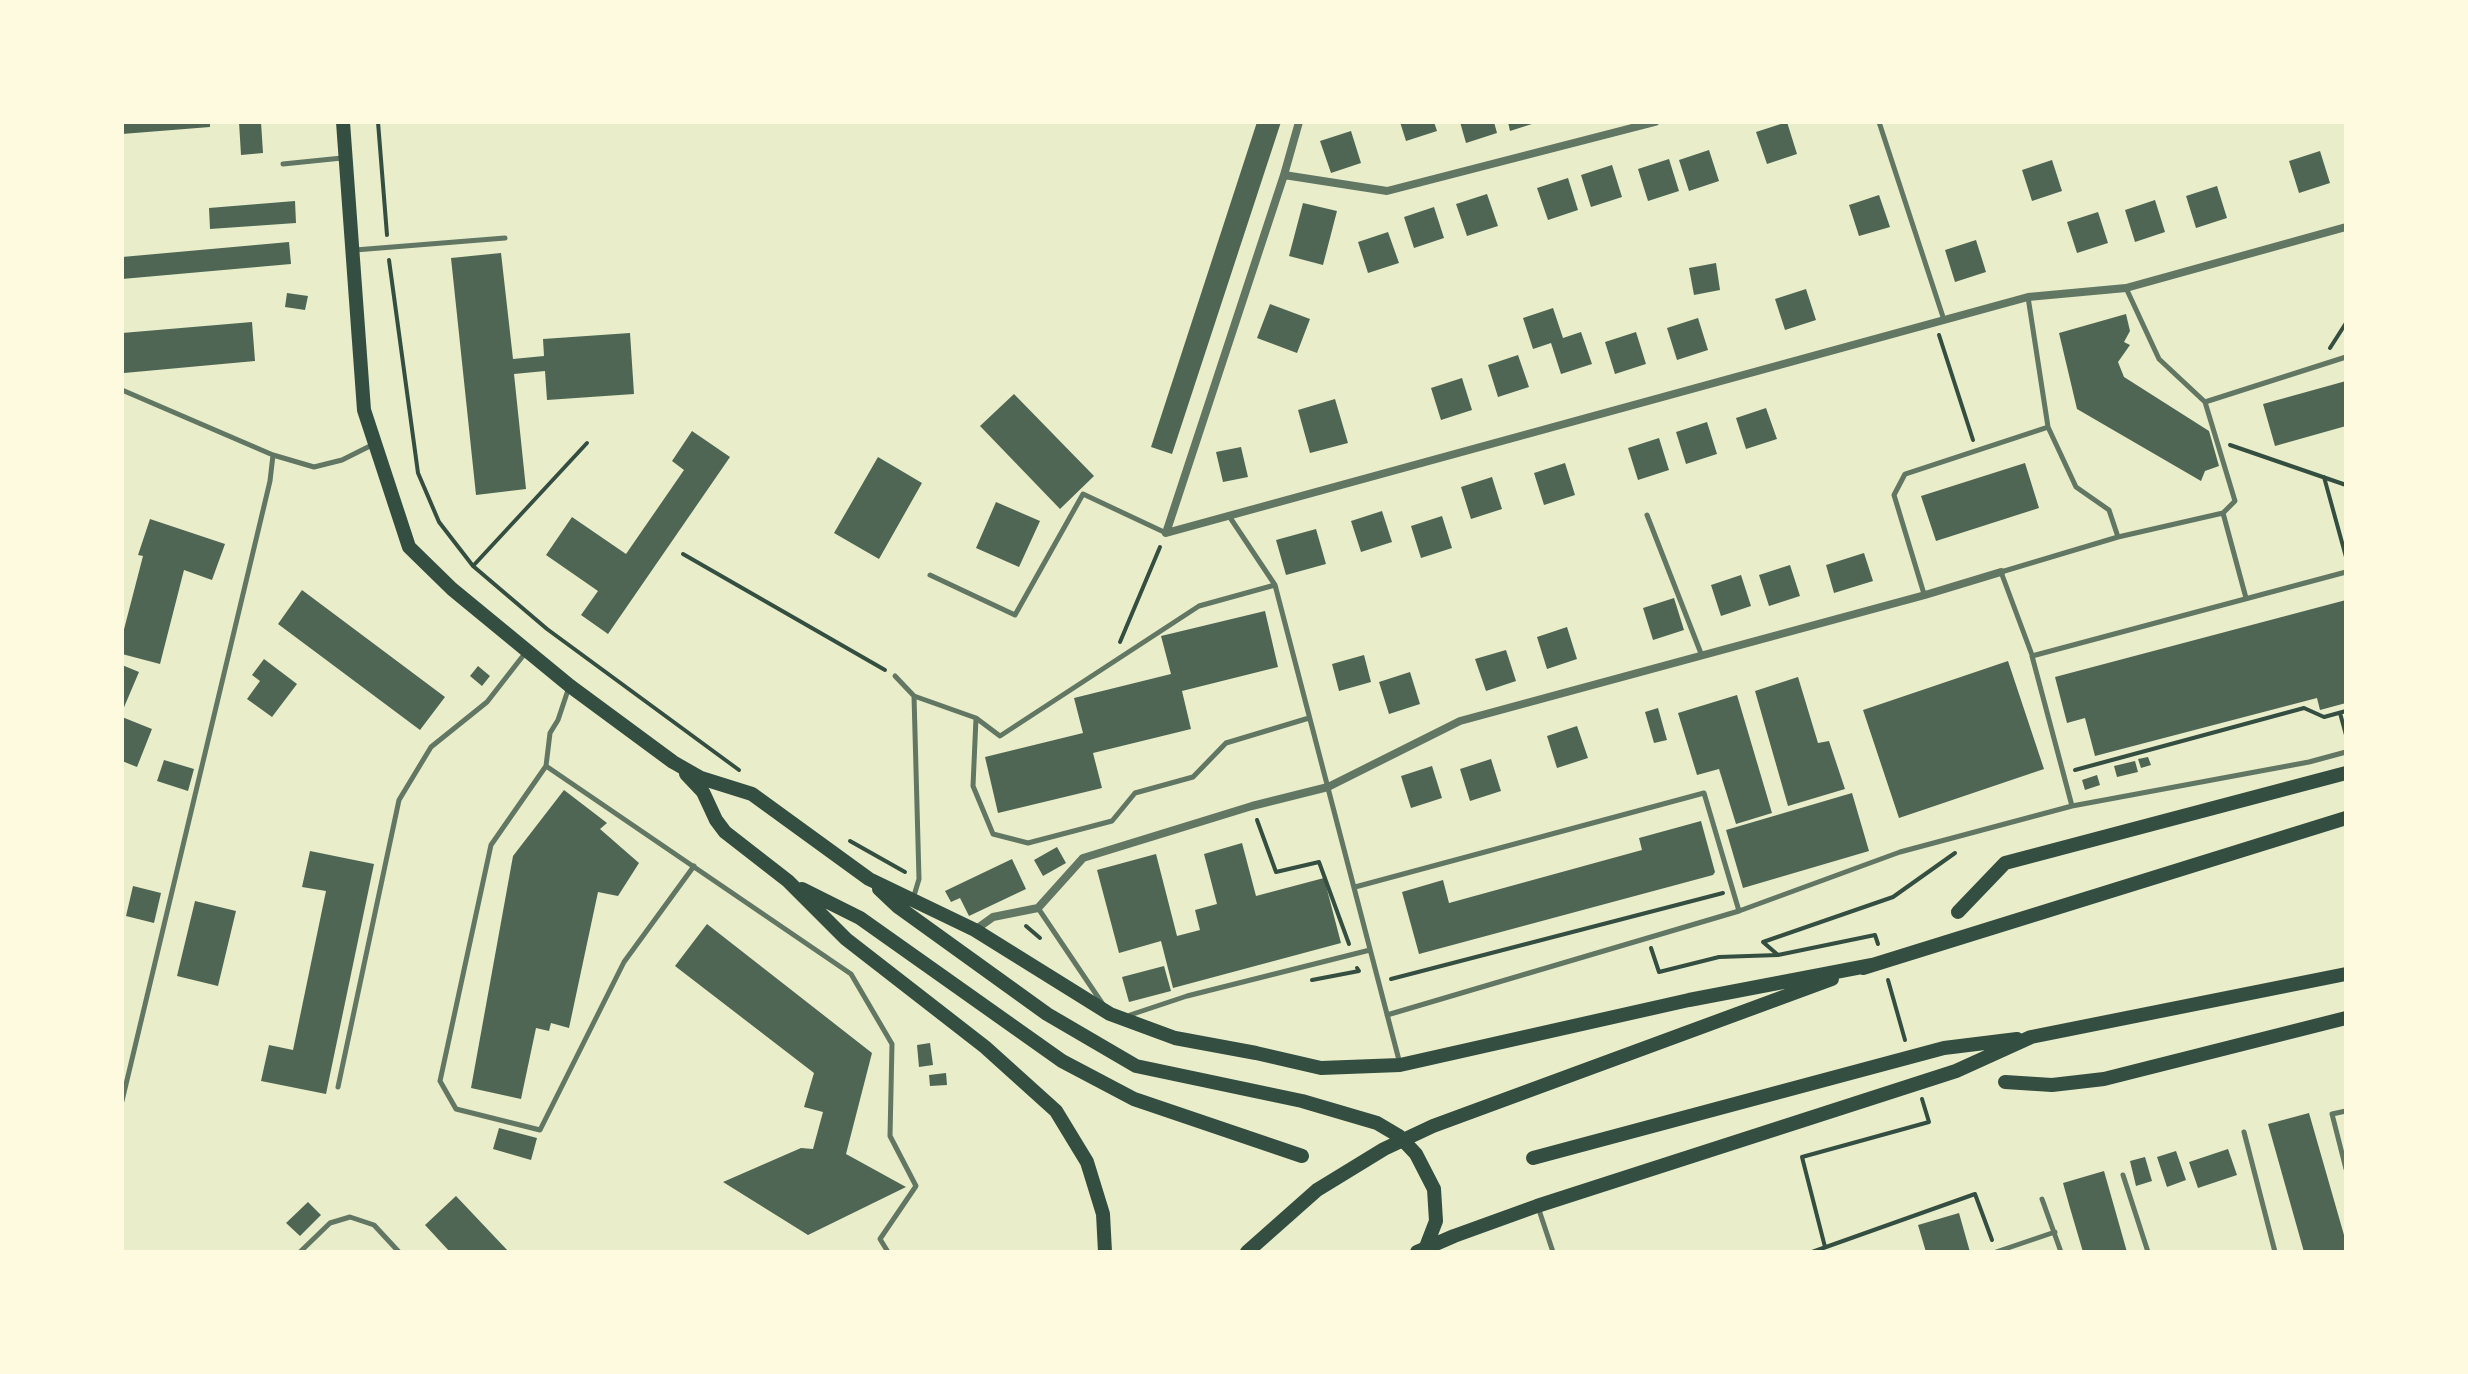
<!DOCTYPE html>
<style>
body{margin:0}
#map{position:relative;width:2468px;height:1374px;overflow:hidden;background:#e9edc9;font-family:Barlow,sans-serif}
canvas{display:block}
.frame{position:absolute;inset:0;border:124px solid #fefae0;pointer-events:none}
</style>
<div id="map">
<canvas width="2468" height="1374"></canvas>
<div class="frame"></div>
</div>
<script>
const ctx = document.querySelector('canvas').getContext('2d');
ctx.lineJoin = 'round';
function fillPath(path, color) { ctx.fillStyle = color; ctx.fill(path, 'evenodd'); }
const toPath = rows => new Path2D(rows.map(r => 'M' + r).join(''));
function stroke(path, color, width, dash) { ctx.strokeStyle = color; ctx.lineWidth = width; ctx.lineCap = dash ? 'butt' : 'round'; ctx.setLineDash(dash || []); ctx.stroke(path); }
const building = toPath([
 [122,122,210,122,210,127,122,134],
 [239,122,261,122,263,153,241,155],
 [1257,122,1281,122,1172,454,1151,447],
 [1400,122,1434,122,1437,131,1406,141],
 [1460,122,1494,122,1497,133,1466,143],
 [1508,122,1535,122,1535,123,1510,131],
 [1787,122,1797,154,1767,164,1756,132],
 [1351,131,1361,163,1331,173,1320,141],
 [1709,150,1719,181,1689,191,1679,160],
 [2320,151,2330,183,2299,193,2289,161],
 [1669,159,1679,191,1648,201,1638,169],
 [2052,160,2062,191,2032,201,2022,170],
 [1612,165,1622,197,1591,207,1581,175],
 [1568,178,1578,210,1548,220,1537,188],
 [2217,186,2227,218,2196,228,2186,196],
 [1487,194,1498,226,1467,236,1456,204],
 [1879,195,1890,227,1859,236,1849,205],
 [2155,200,2165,232,2135,242,2125,210],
 [295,201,296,223,210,229,209,208],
 [1303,203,1337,211,1323,265,1289,256],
 [1434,207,1444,238,1414,248,1404,217],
 [2098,212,2108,243,2077,253,2067,222],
 [1388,232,1399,263,1368,273,1358,242],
 [1976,240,1986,272,1955,282,1945,250],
 [289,242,291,264,122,279,122,257],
 [501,253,513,359,544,356,543,339,630,333,634,394,547,400,545,371,514,374,526,489,476,495,451,258],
 [1716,263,1720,290,1694,295,1689,268],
 [1806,289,1816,320,1785,330,1775,299],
 [287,293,308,296,305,310,285,307],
 [1270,304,1310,319,1297,353,1257,338],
 [1553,308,1563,338,1581,332,1592,364,1561,374,1551,343,1533,349,1523,318],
 [2126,314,2130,331,2124,342,2130,345,2118,362,2124,377,2209,431,2219,466,2205,471,2201,481,2077,409,2059,333],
 [1698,318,1708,350,1677,360,1667,328],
 [252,322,255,361,124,373,122,333],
 [1636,332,1646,364,1615,374,1605,342],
 [1518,355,1529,387,1498,397,1488,365],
 [1462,378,1472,410,1441,420,1431,388],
 [2346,381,2346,426,2275,446,2263,404],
 [1014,394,1094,476,1060,509,980,426],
 [1335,399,1348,443,1310,453,1298,410],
 [1766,408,1777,439,1746,449,1736,418],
 [1707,422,1717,454,1686,464,1676,432],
 [692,431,730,457,608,634,581,615,598,591,546,555,572,517,626,554,684,470,672,461],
 [1659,438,1669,470,1638,480,1628,448],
 [1241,447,1248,477,1223,482,1216,452],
 [878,457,922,483,879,559,834,533],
 [1565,463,1575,495,1544,505,1534,473],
 [2025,463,2039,508,1936,541,1921,496],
 [1492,477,1502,509,1471,519,1461,487],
 [996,502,1040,521,1019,567,976,548],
 [1382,511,1392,542,1361,552,1351,521],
 [1442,516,1452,548,1421,558,1411,526],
 [150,519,225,544,212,580,184,570,160,664,122,654,122,637,143,556,138,555],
 [1316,529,1326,564,1286,575,1276,540],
 [1864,553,1873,581,1834,593,1826,565],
 [1790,565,1800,596,1769,606,1759,575],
 [1741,575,1751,606,1721,616,1711,585],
 [302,590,445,697,420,730,278,624],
 [1674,598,1684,630,1653,640,1643,608],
 [2346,600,2346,703,2320,710,2317,698,2095,756,2085,718,2067,723,2055,677],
 [1265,611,1278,667,1182,691,1191,729,1093,753,1102,788,998,813,985,757,1083,733,1074,698,1171,674,1161,636],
 [1567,627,1577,659,1547,669,1537,637],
 [1506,650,1516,681,1486,691,1475,659],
 [1364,655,1371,682,1339,691,1332,664],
 [264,659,297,684,272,717,247,699,260,681,252,675],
 [2008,661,2044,769,1899,818,1863,710],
 [122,665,139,672,122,712],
 [478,666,490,676,482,686,470,676],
 [1410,672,1420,704,1389,714,1379,682],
 [1798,677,1818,743,1829,741,1845,789,1788,806,1755,691],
 [1737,695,1772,813,1736,824,1719,769,1697,775,1678,713],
 [1658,708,1667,740,1654,743,1645,712],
 [122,717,152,729,137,767,122,761],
 [1577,726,1588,758,1557,768,1547,736],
 [2148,757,2151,765,2141,768,2138,759],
 [1491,759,1501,791,1470,801,1460,769],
 [164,760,194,769,188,791,157,781],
 [2135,761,2138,772,2117,777,2114,766],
 [1432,766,1442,798,1411,808,1401,776],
 [2097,775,2100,785,2085,790,2082,780],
 [564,790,607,823,600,829,639,863,618,896,598,892,569,1028,551,1023,549,1031,536,1028,521,1099,471,1088,513,856],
 [1852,793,1869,851,1743,888,1726,830],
 [1701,821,1715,872,1713,875,1419,954,1402,892,1443,880,1449,903,1642,850,1639,838],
 [1242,843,1256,896,1324,878,1341,943,1173,988,1161,941,1119,953,1097,870,1156,854,1177,936,1200,930,1195,910,1217,904,1204,854],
 [1057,847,1066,863,1043,876,1034,860],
 [310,851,374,864,326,1094,261,1081,269,1045,293,1050,326,891,302,887],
 [1012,859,1026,889,969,916,960,898,951,902,945,891],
 [133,886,161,893,154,923,126,916],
 [195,901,236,911,218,986,177,976],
 [707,924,872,1053,846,1154,906,1187,808,1235,723,1182,801,1148,813,1149,823,1112,804,1107,814,1073,675,966],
 [1164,966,1171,991,1129,1002,1122,977],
 [930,1043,933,1065,919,1067,917,1045],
 [946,1073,947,1085,930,1086,929,1075],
 [2309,1113,2346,1242,2346,1252,2304,1252,2268,1124],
 [499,1128,537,1138,531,1160,493,1149],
 [2228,1149,2237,1175,2198,1188,2189,1162],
 [2176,1151,2186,1180,2167,1187,2157,1157],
 [2145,1157,2152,1181,2136,1186,2130,1161],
 [2104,1171,2127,1252,2083,1252,2070,1208,2063,1183],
 [456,1196,509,1252,450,1252,425,1225],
 [308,1202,321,1215,300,1236,286,1223],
 [1959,1213,1970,1252,1926,1252,1918,1225]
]);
const path = toPath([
 [378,122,387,235],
 [389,260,418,473,439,522,473,566,547,629,739,770],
 [1939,335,1973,440],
 [2330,348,2346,323],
 [2230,445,2346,485],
 [2324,477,2346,557],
 [683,554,885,670],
 [473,566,587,443],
 [1120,642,1160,547],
 [2340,713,2346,735],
 [2075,770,2304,708,2324,717,2346,711],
 [1257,820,1276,872,1319,862,1349,944],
 [850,841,905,872],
 [1026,926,1040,938],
 [1651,948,1659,972,1719,957,1778,955,1763,942,1893,897,1955,853],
 [1778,955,1875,935,1878,944],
 [1391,979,1723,893],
 [1312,980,1359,971,1357,968],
 [1888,980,1905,1040],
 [1825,1247,1802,1157,1929,1122,1922,1099],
 [1812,1252,1975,1194,1992,1240]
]);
const service = toPath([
 [1879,122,1944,320],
 [283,164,342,158],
 [355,250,505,238],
 [2126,288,2159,359,2205,402],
 [2028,297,2048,427,2076,487,2109,510,2118,537],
 [122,390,273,455,314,467,342,460,374,444],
 [2223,513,2235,501,2205,402,2346,357],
 [1647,515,1702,656],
 [1229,516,1275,585,1400,1064],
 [930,575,1015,615,1083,494,1166,533],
 [1924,594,1894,495,1905,474,2048,427],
 [2032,655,2001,572,2118,537,2223,513,2246,598],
 [895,676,914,696,976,718,1000,736,1199,606,1275,585],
 [569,687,558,720,550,733,546,766,491,845,440,1081,456,1109,540,1130,624,962,694,866],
 [976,718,973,786,993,834,1028,843,1112,821,1135,793,1193,777,1226,743,1309,718],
 [546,766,851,974,892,1044,890,1136,916,1186,880,1239,888,1252],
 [2072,806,2032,656,2346,572],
 [1355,887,1704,793,1739,911],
 [913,899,919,879,914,696],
 [1038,908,1102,1003],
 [1130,1015,1187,996,1370,950],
 [1387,1015,1739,911,1900,852,2072,806,2309,762,2346,752],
 [338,1087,399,800,431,747,487,702,526,652],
 [122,1101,270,481,273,455],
 [2346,1111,2332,1114,2346,1169],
 [2244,1132,2275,1252],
 [2123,1175,2148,1252],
 [2042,1199,2061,1252],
 [1538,1207,1553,1252],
 [300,1252,330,1223,350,1217,374,1225,399,1252],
 [1996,1252,2055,1232]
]);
const minor = toPath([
 [1284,175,1387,191,1655,122],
 [1166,533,2028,297,2126,288,2346,227],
 [1166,533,1284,175,1299,122],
 [975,930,993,917,1038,908,1083,858,1252,806,1328,787,1460,721,1925,595,2001,572]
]);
const primary = toPath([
 [343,122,364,410,409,547,452,589,570,686,673,762,701,778,752,794,869,879,975,930,1110,1014,1175,1038,1256,1053,1321,1068,1400,1065,1689,1000,1872,965],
 [686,774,703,792,716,820,725,832,788,881,846,939,985,1047,1056,1111,1087,1162,1103,1214,1105,1252],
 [802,889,860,918,1062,1061,1134,1099,1302,1156],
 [879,889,897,906,1047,1014,1136,1066,1302,1101,1377,1123,1399,1136,1416,1154,1434,1189,1436,1221,1424,1252],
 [1958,912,2005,863,2346,773],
 [1863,968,2346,818],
 [2005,1082,2052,1085,2104,1079,2346,1018],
 [1533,1158,1944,1048,2017,1039],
 [1247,1252,1317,1190,1384,1149,1433,1126,1832,979],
 [1417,1252,1454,1236,1537,1206,1956,1071,2031,1037,2346,974]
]);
fillPath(building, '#4f6655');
stroke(path, '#344e41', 4);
stroke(service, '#617663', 5);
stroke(minor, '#617663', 8);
stroke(primary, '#344e41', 14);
</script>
